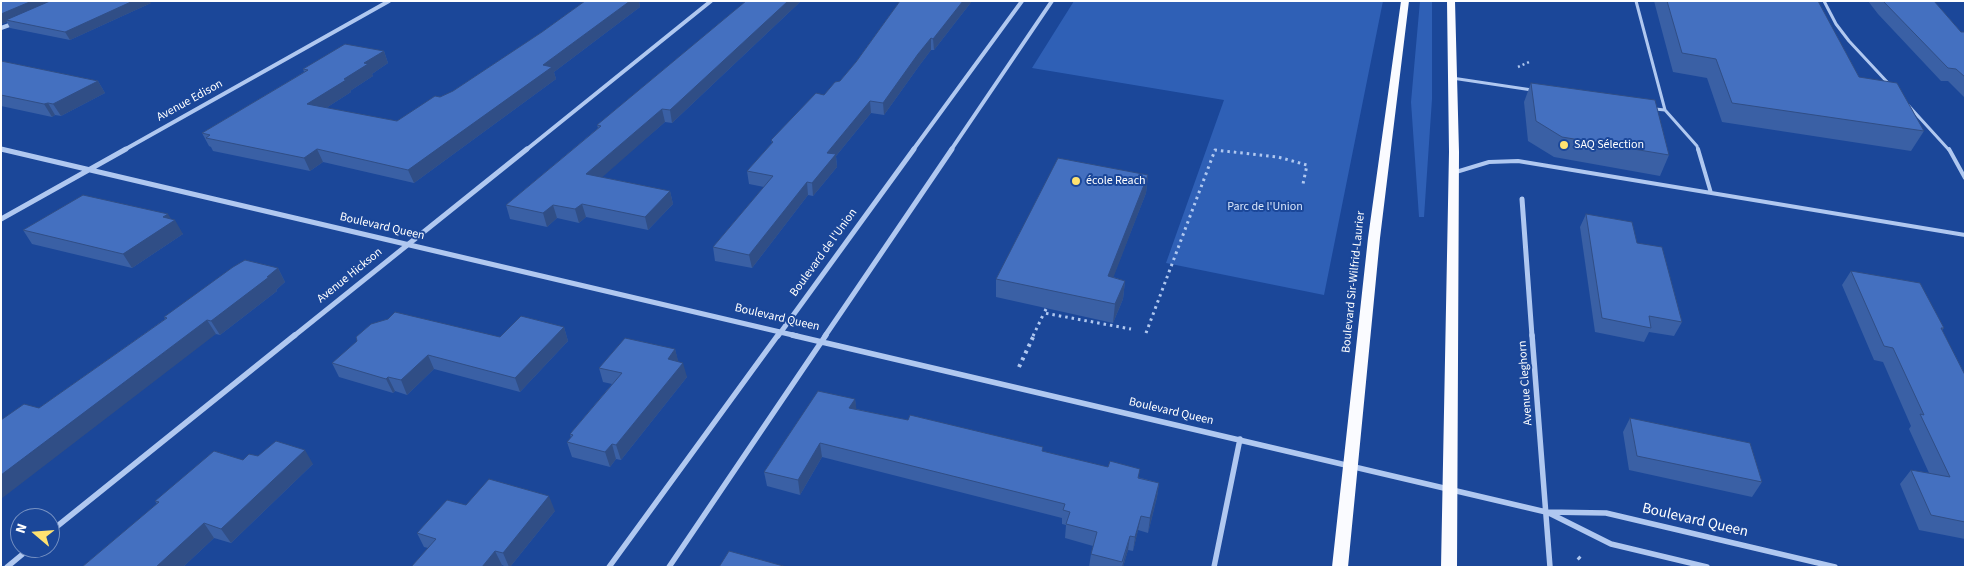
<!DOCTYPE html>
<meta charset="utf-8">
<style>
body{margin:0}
#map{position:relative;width:1966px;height:568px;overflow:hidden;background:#1b4799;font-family:"Source Sans 3",sans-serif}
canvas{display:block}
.frame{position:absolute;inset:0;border:2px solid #fff;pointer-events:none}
.north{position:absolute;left:10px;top:508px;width:50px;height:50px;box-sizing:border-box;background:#1b4799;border:1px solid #7691c2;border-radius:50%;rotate:288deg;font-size:14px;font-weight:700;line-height:20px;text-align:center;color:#fff}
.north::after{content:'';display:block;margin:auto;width:18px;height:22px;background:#ffe270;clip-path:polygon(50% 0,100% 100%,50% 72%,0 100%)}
</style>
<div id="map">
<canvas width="1966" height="568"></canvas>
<div class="frame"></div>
<div class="north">N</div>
</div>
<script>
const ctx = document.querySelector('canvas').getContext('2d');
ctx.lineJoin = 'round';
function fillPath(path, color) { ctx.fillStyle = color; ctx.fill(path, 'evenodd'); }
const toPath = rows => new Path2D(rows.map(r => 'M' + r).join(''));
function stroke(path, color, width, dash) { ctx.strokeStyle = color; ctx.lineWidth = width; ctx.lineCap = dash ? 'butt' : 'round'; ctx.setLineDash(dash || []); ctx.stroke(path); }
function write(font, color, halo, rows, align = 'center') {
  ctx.font = font + ' "Source Sans 3",sans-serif'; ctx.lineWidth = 4; ctx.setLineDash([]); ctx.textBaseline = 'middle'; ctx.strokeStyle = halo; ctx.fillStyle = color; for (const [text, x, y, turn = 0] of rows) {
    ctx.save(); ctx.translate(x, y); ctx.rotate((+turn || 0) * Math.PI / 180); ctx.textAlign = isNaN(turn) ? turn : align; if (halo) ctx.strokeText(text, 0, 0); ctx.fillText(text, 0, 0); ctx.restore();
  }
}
const green = toPath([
 [1074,1,1383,1,1324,295,1166,263,1224,100,1032,68],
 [1420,1,1432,1,1432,99,1424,217,1419,217,1411,102]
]);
const pathFar2 = toPath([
 [1518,67,1529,62]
]);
const pathFar1 = toPath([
 [1046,309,1044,313,1131,329],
 [1146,333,1215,150,1278,157,1307,165,1303,184],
 [1033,336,1044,313]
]);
const path = toPath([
 [1019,367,1034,335],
 [1578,557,1582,561]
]);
const serviceFar1 = toPath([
 [1636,1,1665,110,1697,146,1698,150],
 [1824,1,1836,24,1849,41,1889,84],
 [1452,78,1532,90],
 [1908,105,1949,150],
 [1655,109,1665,110]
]);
const service = toPath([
 [1698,149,1711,193],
 [1949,149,1965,178],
 [1456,172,1489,162,1518,161,1965,235]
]);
const minorFar2 = toPath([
 [1,28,15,23],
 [1,149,4,150],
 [124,150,389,1],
 [526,150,711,1],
 [913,150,1022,1],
 [951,150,1052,1]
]);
const minorFar1 = toPath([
 [1,149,797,336],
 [1522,199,1532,336],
 [1,219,126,149],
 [294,336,527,149],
 [778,336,914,149],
 [825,336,952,149]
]);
const minor = toPath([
 [792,335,1546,512,1606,513,1835,567],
 [1532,335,1550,567],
 [1547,512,1611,544,1707,567],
 [50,532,295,335],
 [7,567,30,548],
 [609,567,778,335],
 [669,567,826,335],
 [1214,567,1240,439]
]);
const primary = toPath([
 [1401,1,1409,1,1380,238,1348,567,1332,567,1368,238,1401,1],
 [1447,1,1455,1,1459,152,1457,567,1441,567,1449,152,1447,1]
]);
const wall = toPath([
 [1,1,151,3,70,40,10,28,7,22,1,24],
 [585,1,639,1,640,7,554,72,556,79,414,183,323,162,310,171,213,151,211,147,209,146,202,133,304,72,303,69,384,51,388,63,372,74,373,76,350,91,351,92,326,108,397,121,453,91,542,32],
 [746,1,801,1,672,123,665,122,601,177,670,191,673,204,648,230,586,217,579,223,557,218,547,227,510,219,506,205,598,128,597,125],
 [900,1,972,1,934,50,931,50,919,66,884,115,871,113,836,156,837,167,813,196,808,195,752,268,715,261,713,247,764,187,749,184,747,171,772,143,771,140,840,81,856,62],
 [1654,1,1818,1,1859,77,1924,131,1911,151,1722,122,1707,78,1673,72],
 [1868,1,1934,1,1961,32,1965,32,1965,98,1948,81,1941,81,1878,14],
 [1,61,98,81,105,93,61,116,55,115,52,117,1,106],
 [1531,83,1669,155,1660,176,1554,157,1528,141,1524,102],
 [1148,175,1146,193,1113,277,1125,281,1123,299,1113,323,996,297,996,279],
 [1586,214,1637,243,1682,322,1674,336,1649,332,1644,342,1595,332,1580,227],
 [171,219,183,234,132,268,32,244,23,230],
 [278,268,285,282,276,290,277,291,220,335,216,334,39,408,165,319,164,317],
 [1851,271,1944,328,1942,330,1965,375,1965,539,1919,530,1900,484,1911,470,1929,473,1909,429,1911,426,1883,362,1874,360,1842,285],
 [564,327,568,341,520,392,434,369,407,395,395,391,393,393,339,377,332,363],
 [675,349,678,362,687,377,621,460,616,459,610,467,572,457,567,442,571,438,570,434,612,384,603,382,599,368],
 [855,399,856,409,1043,451,1159,483,1157,497,1148,533,1138,530,1133,551,1128,550,1123,567,1089,567,1091,554,1093,546,1065,538,1066,525,1062,524,1062,518,822,457,800,495,767,486,764,472],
 [1630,418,1762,482,1752,497,1629,470,1623,432],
 [258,456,313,464,231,543,214,538,183,567,82,567,157,504,155,501,243,460],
 [466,505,555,511,510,567,506,567,502,565,501,567,411,567,428,548,424,547,417,533]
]);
const shadedWall = toPath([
 [32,1,56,1,6,20,7,22,1,24,1,14],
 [133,1,150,1,151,3,70,40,65,32],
 [630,1,639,1,640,7,554,72,556,79,414,183,408,170,543,65],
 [788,1,801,1,672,123,670,110],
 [963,1,972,1,934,50,933,39],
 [931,38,931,50,919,66,884,115,883,103,918,54],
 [384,51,388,63,372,74,373,76,350,91,351,92,312,117,307,104,344,79,364,63],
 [98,81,105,93,61,116,53,104],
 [870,101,871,113,836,156,837,167,813,196,812,183,827,153],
 [48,103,55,115,52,117,44,104],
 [662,109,665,122,590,188,586,174],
 [317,149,323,162,310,171,304,158],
 [1148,175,1146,193,1107,294,1108,276],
 [807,182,808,195,752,268,749,255],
 [670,191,673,204,648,230,645,217],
 [582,204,586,217,579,223,575,209],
 [553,205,557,218,547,227,543,213],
 [168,214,173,222,175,220,183,234,132,268,123,254,163,217],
 [278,268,285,282,276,290,277,291,220,335,211,321],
 [1125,281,1123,299,1113,323,1115,304],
 [207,320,216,334,1,499,1,475],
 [564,327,568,341,520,392,515,378],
 [675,349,679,364,668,359],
 [428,355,434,369,407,395,401,380],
 [683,363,687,377,621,460,616,445],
 [388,377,395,391,393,393,386,379],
 [855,399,857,413,849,408],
 [820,443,822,457,800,495,798,480],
 [612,444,616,459,610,467,605,452],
 [305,450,313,464,231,543,221,529],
 [1159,483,1157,497,1148,533,1150,518],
 [549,496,555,511,510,567,509,567,503,553],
 [1141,516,1138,530,1133,551,1135,537],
 [204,523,214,538,183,567,156,567],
 [1130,536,1128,550,1123,567,1122,567],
 [495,551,502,565,501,567,482,567]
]);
const building = toPath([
 [1,1,32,1,1,14,1,1],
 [50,1,133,1,65,32,6,20,50,1],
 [585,1,630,1,543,65,552,67,408,170,317,149,304,158,206,138,210,135,202,133,308,70,303,69,345,44,384,51,364,63,368,64,344,79,346,80,307,104,397,121,435,96,440,97,453,91,542,32,585,1],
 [746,1,788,1,670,110,662,109,586,174,670,191,645,217,582,204,575,209,553,205,543,213,506,205,601,126,597,125,746,1],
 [900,1,963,1,933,39,931,38,918,54,883,103,870,101,827,153,836,154,812,183,807,182,749,255,713,247,773,176,747,171,773,142,771,140,816,93,824,95,835,82,840,81,856,62,900,1],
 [1667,1,1818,1,1859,77,1897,83,1924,131,1732,103,1716,59,1682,53,1667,1],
 [1883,1,1934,1,1961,32,1965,32,1965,77,1956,69,1948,68,1883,1],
 [1,61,98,81,53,104,48,103,44,104,1,95,1,61],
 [1531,83,1655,100,1669,155,1562,137,1536,121,1531,83],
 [1058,158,1148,175,1108,276,1125,281,1115,304,996,279,1058,158],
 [83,195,168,214,163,217,175,220,123,254,23,230,83,195],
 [1586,214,1632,222,1637,243,1662,247,1682,322,1649,316,1651,328,1602,318,1586,214],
 [245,260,278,268,267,277,269,277,211,321,207,320,1,475,1,420,24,404,39,408,167,318,164,317,233,267,245,260],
 [1851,271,1920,283,1944,328,1941,328,1965,375,1965,522,1931,515,1911,470,1950,477,1920,414,1924,415,1893,348,1884,346,1851,271],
 [395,312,500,337,521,316,564,327,515,378,428,355,401,380,388,377,386,379,332,363,357,341,356,337,371,324,388,319,395,312],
 [625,338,675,349,668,359,683,363,616,445,612,444,605,452,567,442,573,435,570,434,622,373,599,368,625,338],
 [818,391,855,399,849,408,908,420,910,415,1043,447,1042,451,1108,467,1110,461,1140,469,1138,478,1159,483,1150,518,1141,516,1135,537,1130,536,1122,562,1091,554,1097,532,1066,524,1070,512,1063,510,1065,504,820,443,798,480,764,472,818,391],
 [1630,418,1750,443,1762,482,1637,456,1630,418],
 [276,441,305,450,221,529,204,523,156,567,82,567,159,502,155,501,214,451,243,460,249,454,258,456,276,441],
 [489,479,549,496,503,553,495,551,482,567,411,567,436,539,417,533,447,500,466,505,489,479],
 [729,551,787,567,719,567,729,551]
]);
const markers = [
 [1564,145,5,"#ffe270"],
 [1076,181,5,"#ffe270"]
];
const streetNames = [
 ["Avenue Edison",190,101,-29],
 ["Boulevard Queen",382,227,13],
 ["Boulevard de l'Union",824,253,-54],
 ["Avenue Hickson",350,276,-39],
 ["Boulevard Sir-Wilfrid-Laurier",1354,282,-84],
 ["Boulevard Queen",777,318,13],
 ["Avenue Cleghorn",1526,383,-94],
 ["Boulevard Queen",1171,412,13]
];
const poiNames = [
 ["SAQ Sélection",1574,145],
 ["école Reach",1086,181]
];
const parkNames = [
 ["Parc de l'Union",1265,207]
];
const nearStreetnames = [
 ["Boulevard Queen",1695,521,13]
];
fillPath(green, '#2f60b6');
stroke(pathFar2, '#b0c8f0', 2.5, [2, 3]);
stroke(pathFar1, '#b0c8f0', 3, [2.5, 4]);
stroke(path, '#b0c8f0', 4, [3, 4.5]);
stroke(serviceFar1, '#b0c8f0', 3);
stroke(service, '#b0c8f0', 4);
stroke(minorFar2, '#b0c8f0', 4);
stroke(minorFar1, '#b0c8f0', 5);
stroke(minor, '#b0c8f0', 5.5);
fillPath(primary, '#fafbff');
fillPath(wall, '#3a60a5');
fillPath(shadedWall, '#304e86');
fillPath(building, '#4470c0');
stroke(building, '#304e86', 1);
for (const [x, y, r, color] of markers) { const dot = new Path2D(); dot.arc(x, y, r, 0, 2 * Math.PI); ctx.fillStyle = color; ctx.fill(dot); stroke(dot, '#1b4799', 2); }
write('12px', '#fff', '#1b4799', streetNames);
write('12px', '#fff', '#1b4799', poiNames, 'left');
write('12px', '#d7e5fb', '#1b4799', parkNames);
write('15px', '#fff', '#1b4799', nearStreetnames);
</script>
